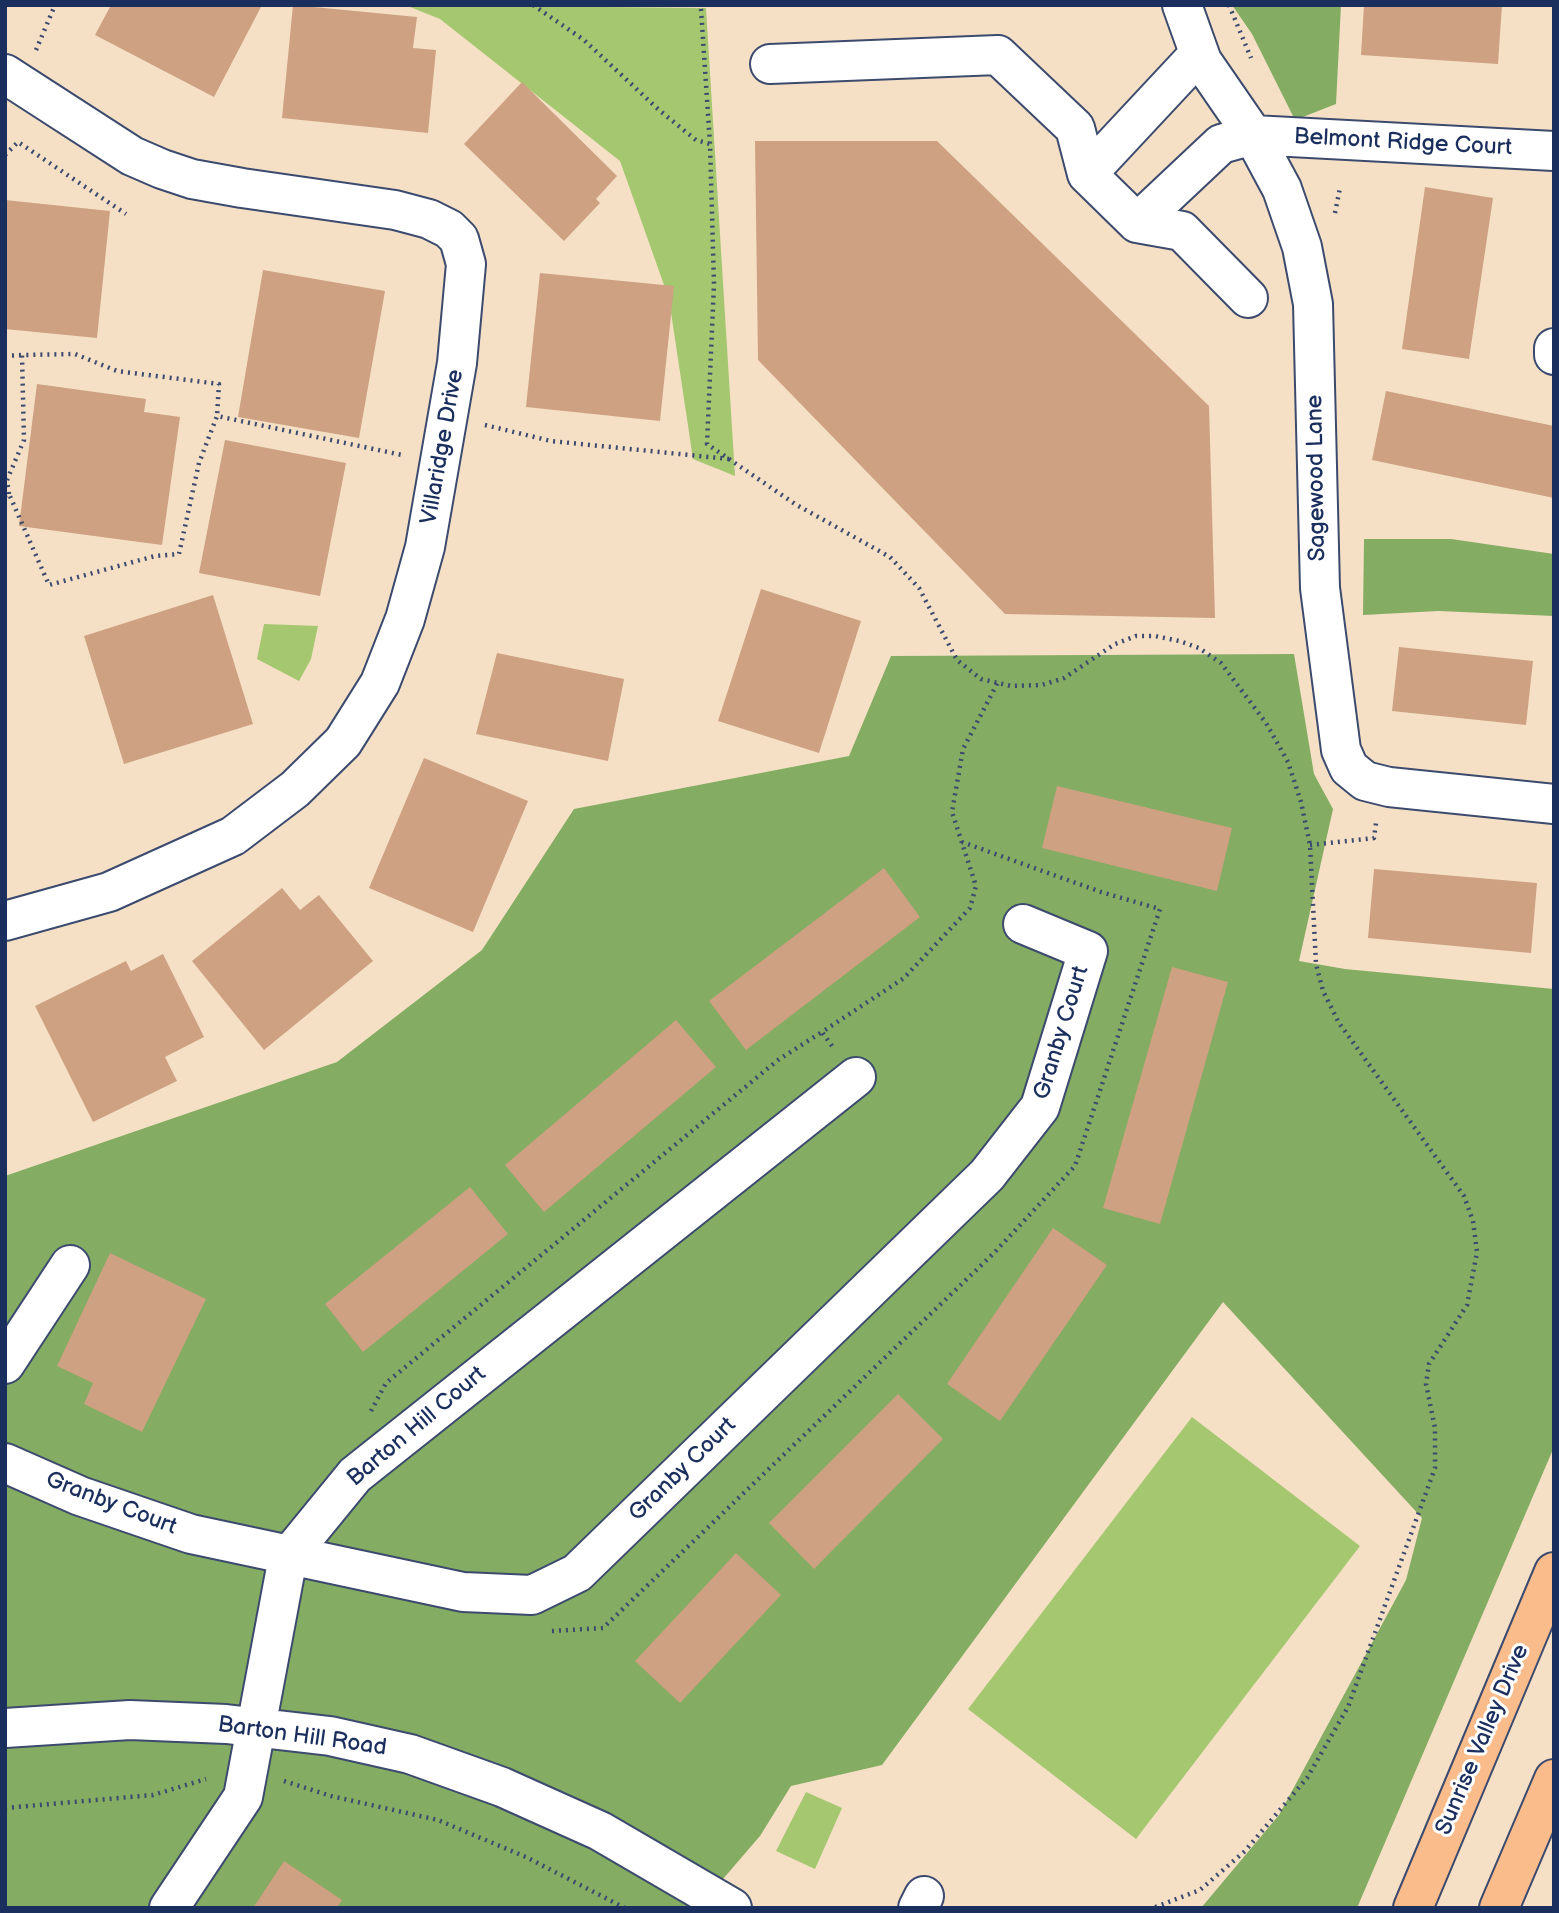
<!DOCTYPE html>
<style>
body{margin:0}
#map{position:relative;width:1559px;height:1913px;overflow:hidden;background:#f5e0c6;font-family:"Balsamiq Sans",sans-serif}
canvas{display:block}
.frame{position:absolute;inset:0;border:7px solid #1b2f5e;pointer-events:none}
</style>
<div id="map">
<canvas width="1559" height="1913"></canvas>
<div class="frame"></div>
</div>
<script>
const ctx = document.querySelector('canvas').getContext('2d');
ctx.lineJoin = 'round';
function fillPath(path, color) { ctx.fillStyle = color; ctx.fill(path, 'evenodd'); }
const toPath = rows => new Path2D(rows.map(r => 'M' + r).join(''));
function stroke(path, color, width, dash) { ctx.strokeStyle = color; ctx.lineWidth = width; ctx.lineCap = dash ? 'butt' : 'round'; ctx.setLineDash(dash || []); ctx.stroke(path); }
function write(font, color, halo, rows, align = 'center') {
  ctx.font = font + ' "Balsamiq Sans",sans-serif'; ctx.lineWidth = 6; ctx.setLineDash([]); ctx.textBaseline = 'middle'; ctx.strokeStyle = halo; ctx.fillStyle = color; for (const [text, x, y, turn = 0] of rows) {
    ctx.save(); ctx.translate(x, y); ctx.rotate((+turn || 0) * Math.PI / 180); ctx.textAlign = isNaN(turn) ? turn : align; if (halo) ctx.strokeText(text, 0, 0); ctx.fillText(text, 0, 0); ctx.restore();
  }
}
const green = toPath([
 [405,5,706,8,735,476,693,459,669,299,620,161,440,19],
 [264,624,318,626,311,659,299,681,257,659],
 [1192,1417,1360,1546,1136,1839,968,1709],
 [806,1792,842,1808,815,1869,776,1851]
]);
const forest = toPath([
 [1232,5,1341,5,1336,104,1295,120,1252,34],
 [1364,539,1451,539,1554,554,1554,616,1438,611,1363,615],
 [1294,654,1314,774,1333,809,1299,961,1345,969,1554,989,1554,1447,1357,1908,1201,1908,1279,1815,1406,1580,1422,1518,1223,1302,882,1765,791,1786,760,1836,698,1908,5,1908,5,1176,337,1062,482,950,574,809,849,756,891,656]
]);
const building = toPath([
 [111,5,262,5,214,97,95,35],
 [293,5,417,17,413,48,436,50,428,133,282,118],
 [1364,5,1502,5,1498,64,1361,55],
 [522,82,617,176,596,199,600,203,564,241,464,144],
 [755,141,937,141,1209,406,1215,618,1005,614,758,360],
 [1425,187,1493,198,1469,359,1402,349],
 [5,200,110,211,97,338,5,329],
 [263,270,385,291,359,438,238,417],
 [540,273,674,286,660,421,526,407],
 [37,384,146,399,144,412,180,417,162,545,19,526],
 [1386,391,1554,426,1554,498,1372,460],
 [225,440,346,463,320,596,199,573],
 [761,589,861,621,819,753,718,721],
 [213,595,253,724,124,764,84,636],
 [1399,647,1533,661,1526,725,1392,711],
 [497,653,624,679,608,761,476,734],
 [424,758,528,801,473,932,369,888],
 [1057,786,1232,828,1217,891,1042,848],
 [884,868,920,917,746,1050,709,1001],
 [1374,869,1537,883,1531,953,1368,938],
 [282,888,300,910,319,895,373,961,264,1050,192,961],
 [163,954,204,1037,165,1057,177,1081,93,1122,35,1006,126,961,131,971],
 [1172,967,1228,982,1160,1224,1103,1208],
 [676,1020,716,1067,544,1212,505,1165],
 [470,1187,508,1234,363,1352,325,1304],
 [1053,1228,1107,1265,1000,1421,947,1384],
 [110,1253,206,1299,142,1432,84,1404,93,1383,57,1366],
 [898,1394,943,1439,814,1569,769,1523],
 [736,1553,781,1595,680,1703,635,1661],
 [284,1861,342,1900,337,1908,253,1908]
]);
const path = toPath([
 [533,5,584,40,659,110,696,140,710,144],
 [1229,5,1251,58],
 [701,9,710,144,714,284,707,444,795,504,890,557,919,588,957,660,981,679,1011,686,1042,685,1064,678,1115,644,1136,636,1155,636,1179,641,1199,648,1221,663,1266,723,1288,762,1301,802,1310,845,1316,964,1323,991,1339,1023,1464,1196,1473,1221,1477,1252,1467,1305,1429,1364,1426,1384,1435,1428,1435,1468,1348,1707,1307,1778,1245,1851,1200,1890,1153,1908],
 [36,50,55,5],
 [5,155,18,142,126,214],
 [1335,213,1340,188],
 [5,356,22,355],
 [485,425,551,441,729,459],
 [9,494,7,480,24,440,22,355,75,354,117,371,219,384,217,416],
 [5,496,9,494,49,585,155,556,179,554,199,463,217,416,402,455],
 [1310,845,1374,838,1376,823],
 [832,1046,822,1032,904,978,970,908,976,886,952,812,963,749,998,682],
 [371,1411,386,1383,778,1060,822,1032],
 [552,1631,603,1628,994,1253,1075,1166,1160,909,1101,892,962,842],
 [284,1781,331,1796,438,1820,526,1857,625,1908],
 [5,1808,153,1795,206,1779]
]);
const minor = toPath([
 [1182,5,1202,61,1253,135,1282,189,1302,247,1313,304,1320,588,1341,750,1349,768,1365,781,1389,787,1554,804],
 [1199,54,1087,174,1137,223,1221,144,1253,135,1554,151],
 [770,64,998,55,1075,128,1087,174],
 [5,74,132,156,162,169,192,179,242,188,395,210,429,219,449,229,459,239,466,264,457,363,425,547,405,619,380,683,343,742,295,789,233,836,109,892,5,921],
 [1137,223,1182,231,1248,298],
 [1554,348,1554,355],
 [5,1364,70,1265],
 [5,1463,80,1496,191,1534,463,1592,532,1595,577,1573,987,1175,1040,1107,1088,951,1023,924],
 [5,1728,130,1720,226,1724,330,1736,410,1754,502,1787,600,1831,732,1908],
 [169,1908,243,1797,288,1557,355,1475,856,1077],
 [918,1908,924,1896]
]);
const major = toPath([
 [1413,1908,1554,1572],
 [1499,1908,1554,1779]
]);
const streetNames = [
 ["Belmont Ridge Court",1403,143,3],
 ["Villaridge Drive",443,447,-80],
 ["Sagewood Lane",1317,478,-91],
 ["Granby Court",1062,1033,-73],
 ["Barton Hill Court",417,1427,-40],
 ["Granby Court",683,1470,-44],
 ["Granby Court",111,1504,21],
 ["Barton Hill Road",302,1737,8],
 ["Sunrise Valley Drive",1483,1740,-67]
];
fillPath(green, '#a5c770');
fillPath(forest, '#84ac62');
fillPath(building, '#cda181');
stroke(minor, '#3c4a6e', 42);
stroke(major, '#3c4a6e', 42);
stroke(path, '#3c4a6e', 4.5, [2, 5]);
stroke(minor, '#fff', 38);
stroke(major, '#fabc8b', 38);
write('23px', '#1b2f5e', '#fff', streetNames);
</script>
